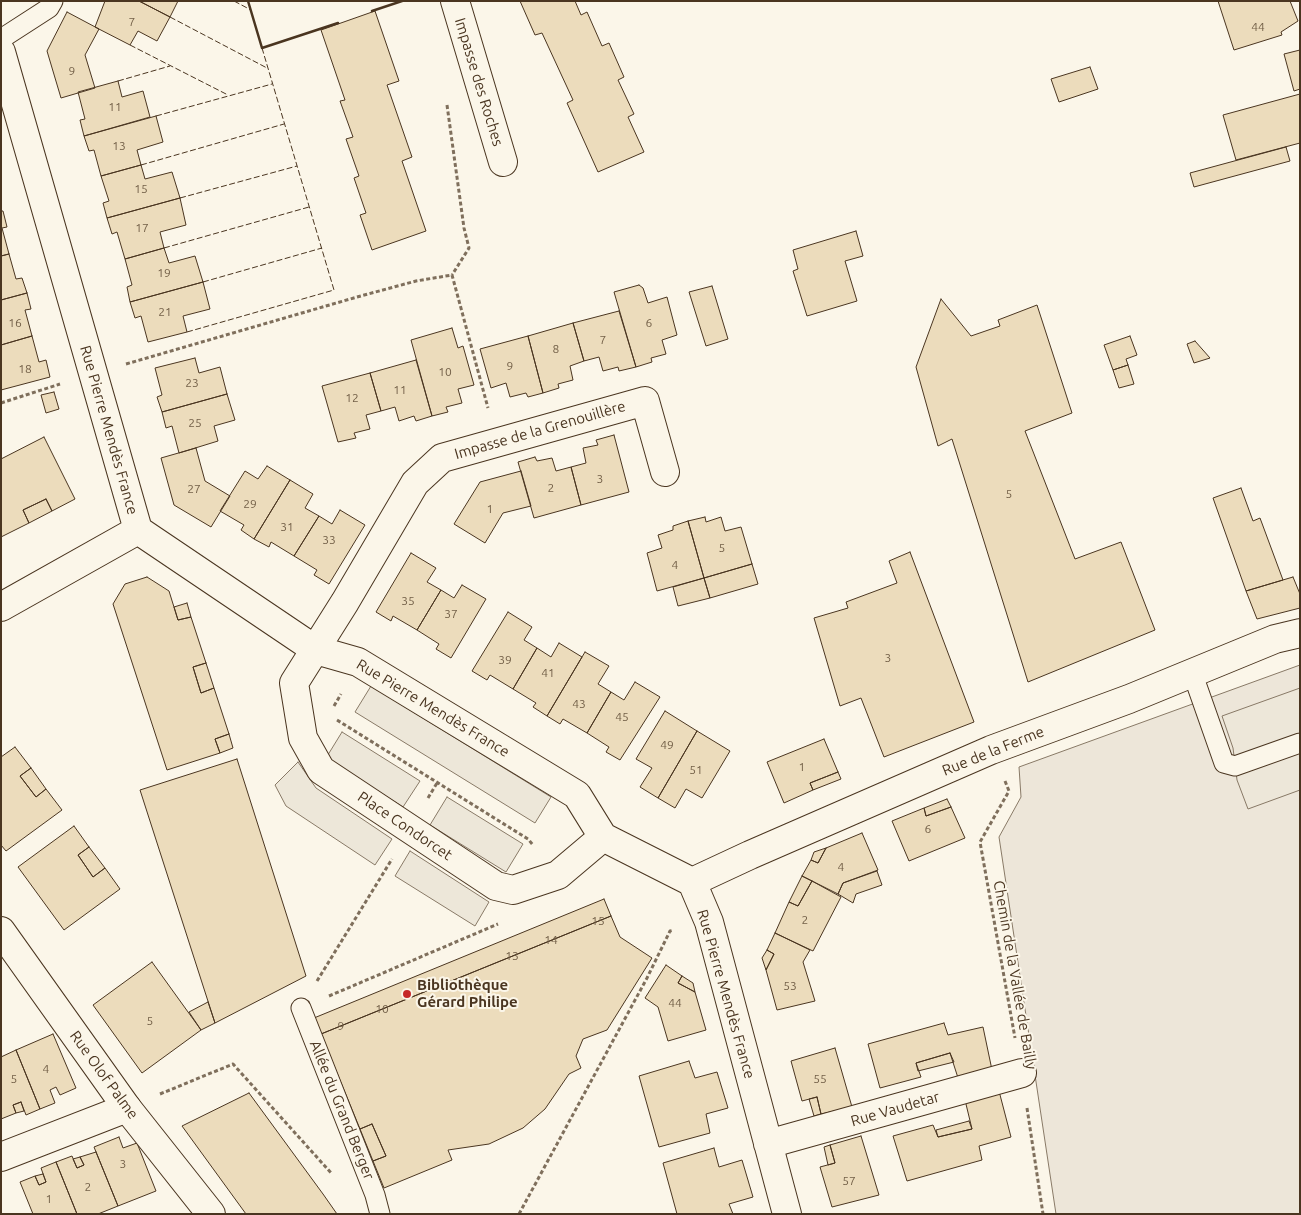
<!DOCTYPE html>
<meta charset="utf-8">
<style>
body{margin:0}
#map{position:relative;width:1301px;height:1215px;overflow:hidden;background:#fbf6e9;font-family:Ubuntu,sans-serif}
canvas{display:block}
.frame{position:absolute;inset:0;border:2px solid #4a3520;pointer-events:none}
</style>
<div id="map">
<canvas width="1301" height="1215"></canvas>
<div class="frame"></div>
</div>
<script>
const ctx = document.querySelector('canvas').getContext('2d');
ctx.lineJoin = 'round';
function fillPath(path, color) { ctx.fillStyle = color; ctx.fill(path, 'evenodd'); }
const toPath = rows => new Path2D(rows.map(r => 'M' + r).join(''));
function stroke(path, color, width, dash) { ctx.strokeStyle = color; ctx.lineWidth = width; ctx.lineCap = dash ? 'butt' : 'round'; ctx.setLineDash(dash || []); ctx.stroke(path); }
function write(font, color, halo, rows, align = 'center') {
  ctx.font = font + ' Ubuntu,sans-serif'; ctx.lineWidth = 4; ctx.setLineDash([]); ctx.textBaseline = 'middle'; ctx.strokeStyle = halo; ctx.fillStyle = color; for (const [text, x, y, turn = 0] of rows) {
    ctx.save(); ctx.translate(x, y); ctx.rotate((+turn || 0) * Math.PI / 180); ctx.textAlign = isNaN(turn) ? turn : align; if (halo) ctx.strokeText(text, 0, 0); ctx.fillText(text, 0, 0); ctx.restore();
  }
}
const green = toPath([
 [1300,665,1300,1214,1056,1214,999,837,1021,797,1019,767,1300,665]
]);
const parking = toPath([
 [371,686,551,797,535,823,355,712,371,686],
 [1300,688,1300,790,1248,809,1237,780,1233,748,1222,716,1300,688],
 [342,732,420,781,403,807,326,758,342,732],
 [298,762,316,788,392,839,375,865,286,806,275,785,298,762],
 [447,797,523,844,506,872,430,825,447,797],
 [410,851,489,902,475,926,395,876,410,851]
]);
const building = toPath([
 [105,1,139,1,170,17,157,41,138,31,130,45,95,27,105,1],
 [139,1,178,1,170,17,139,1],
 [520,1,575,1,581,15,587,12,602,46,609,43,624,77,618,80,634,114,628,117,644,152,598,172,567,103,573,100,542,33,535,35,520,1],
 [1218,1,1290,1,1298,21,1281,32,1282,35,1234,50,1218,1],
 [375,11,399,81,387,85,412,157,402,161,426,231,372,250,360,215,366,213,354,178,359,176,346,139,353,137,340,101,345,100,321,30,375,11],
 [67,12,99,29,85,55,95,88,61,98,47,51,67,12],
 [1300,50,1300,89,1294,91,1284,54,1300,50],
 [1090,67,1098,89,1059,102,1051,79,1090,67],
 [118,81,122,97,143,91,150,117,84,136,80,120,85,119,78,92,118,81],
 [1300,94,1300,143,1236,160,1223,115,1300,94],
 [156,116,163,142,137,150,141,165,101,176,94,150,89,151,84,136,156,116],
 [1286,147,1290,161,1194,187,1190,173,1286,147],
 [141,165,145,179,172,172,180,198,107,218,103,203,109,201,101,176,141,165],
 [180,198,186,225,160,232,164,248,125,259,117,232,112,234,107,218,180,198],
 [1,211,3,211,7,227,2,228,9,254,1,256,1,211],
 [856,231,863,256,845,261,857,301,807,316,793,271,798,269,793,250,856,231],
 [164,248,169,263,195,256,203,282,130,302,127,287,132,285,125,259,164,248],
 [9,254,16,279,22,278,27,293,1,300,1,256,9,254],
 [203,282,210,309,183,316,187,332,148,342,141,316,135,318,130,302,203,282],
 [639,285,643,288,648,303,667,297,677,335,662,340,666,354,651,358,652,362,636,367,614,292,639,285],
 [712,286,728,339,706,346,689,292,712,286],
 [27,293,31,309,25,310,32,336,1,345,1,300,27,293],
 [941,299,971,336,1000,326,998,320,1037,305,1072,413,1025,431,1075,559,1121,542,1155,630,1028,682,952,439,938,446,916,367,941,299],
 [619,311,636,367,619,371,618,367,603,371,599,357,584,361,573,323,619,311],
 [573,323,584,361,570,366,573,380,558,384,559,388,543,393,528,336,573,323],
 [452,328,458,348,463,346,474,385,458,389,462,403,446,407,448,412,432,416,411,340,452,328],
 [32,336,39,362,46,360,50,377,1,390,1,345,32,336],
 [528,336,543,393,528,397,526,393,510,397,506,383,491,388,480,349,528,336],
 [1130,336,1137,355,1126,359,1128,365,1113,370,1104,345,1130,336],
 [1195,341,1210,358,1194,363,1187,344,1195,341],
 [195,358,199,373,220,367,227,394,162,412,157,397,162,395,155,368,195,358],
 [416,360,432,416,416,421,414,416,399,421,395,407,381,411,370,373,416,360],
 [1128,365,1134,384,1119,388,1113,370,1128,365],
 [370,373,381,411,366,415,370,429,354,433,356,438,338,442,322,386,370,373],
 [54,392,59,409,46,413,41,395,54,392],
 [227,394,235,420,214,426,218,441,179,453,172,426,166,428,162,412,227,394],
 [614,435,629,492,581,505,571,467,586,463,583,448,598,445,596,440,614,435],
 [44,437,75,499,52,511,46,499,23,510,29,523,1,537,1,459,44,437],
 [196,448,205,481,230,496,211,527,174,505,161,458,196,448],
 [535,457,537,461,552,458,556,471,571,467,581,505,534,518,518,462,535,457],
 [267,466,290,480,254,539,241,530,244,525,220,511,245,471,258,479,267,466],
 [521,471,531,506,503,513,485,543,454,524,480,482,521,471],
 [290,480,313,494,305,508,319,516,294,556,271,542,269,547,254,539,290,480],
 [1241,488,1253,521,1260,518,1283,580,1246,591,1213,498,1241,488],
 [46,499,52,511,29,523,23,510,46,499],
 [340,510,365,525,329,584,314,575,317,570,294,556,319,516,332,524,340,510],
 [705,517,706,522,721,517,725,531,741,527,752,564,704,578,688,521,705,517],
 [688,521,704,578,657,591,647,553,662,548,658,535,673,530,673,526,688,521],
 [910,552,974,722,884,757,861,698,840,706,814,618,848,608,846,602,897,583,889,561,910,552],
 [411,553,436,568,427,582,441,590,417,630,393,616,391,621,376,612,411,553],
 [752,564,758,584,710,598,704,578,752,564],
 [147,577,169,591,178,620,191,617,206,663,193,667,201,693,214,688,229,734,215,739,220,753,167,770,113,604,125,584,147,577],
 [1293,577,1300,594,1300,608,1257,619,1246,591,1293,577],
 [704,578,710,598,678,606,673,587,704,578],
 [462,585,486,599,451,658,436,649,439,644,417,630,441,590,454,598,462,585],
 [187,603,191,617,178,620,174,607,187,603],
 [508,612,532,627,524,640,537,648,513,689,490,675,487,680,472,671,508,612],
 [559,643,582,657,547,716,533,707,536,703,513,689,537,648,551,657,559,643],
 [585,652,609,666,598,684,611,692,587,733,563,719,560,724,547,716,585,652],
 [206,663,214,688,201,693,193,667,206,663],
 [635,682,660,697,620,760,606,752,609,747,587,733,611,692,624,700,635,682],
 [665,711,697,731,658,798,640,787,652,768,636,759,665,711],
 [697,731,730,751,702,798,686,789,675,808,658,798,697,731],
 [229,734,233,748,220,753,215,739,229,734],
 [824,739,838,772,810,783,813,790,784,803,767,762,824,739],
 [15,747,31,768,20,776,36,797,46,789,62,810,6,851,1,845,1,757,15,747],
 [237,759,306,976,215,1023,140,790,237,759],
 [31,768,46,789,36,797,20,776,31,768],
 [838,772,841,779,813,790,810,783,838,772],
 [947,799,951,807,926,816,924,808,947,799],
 [951,807,965,838,909,861,892,821,924,808,926,816,951,807],
 [74,826,89,847,78,855,93,877,105,868,120,889,64,930,18,867,74,826],
 [862,833,878,870,843,883,838,894,802,876,811,860,818,863,826,848,862,833],
 [89,847,105,868,93,877,78,855,89,847],
 [826,848,818,863,811,860,814,852,826,848],
 [877,871,882,885,856,894,853,903,838,894,843,883,877,871],
 [802,876,812,881,798,906,789,902,802,876],
 [812,881,841,897,813,951,775,933,789,902,798,906,812,881],
 [604,899,611,916,321,1034,314,1018,604,899],
 [611,916,620,937,652,958,607,1030,583,1039,576,1056,581,1068,569,1074,545,1109,523,1128,489,1144,448,1150,452,1160,384,1188,373,1161,386,1156,372,1124,360,1129,321,1034,611,916],
 [775,933,810,950,803,962,815,1001,777,1010,766,970,774,954,767,950,775,933],
 [767,950,774,954,766,970,762,958,767,950],
 [152,962,201,1030,142,1073,93,1005,152,962],
 [666,965,682,976,678,983,695,992,706,1030,668,1041,658,1007,645,998,666,965],
 [682,976,693,983,695,992,678,983,682,976],
 [208,1002,215,1023,201,1030,189,1012,208,1002],
 [944,1023,948,1035,983,1027,992,1070,959,1081,950,1053,916,1063,921,1077,880,1088,868,1044,944,1023],
 [53,1034,76,1088,60,1095,56,1087,50,1090,55,1103,40,1109,16,1050,53,1034],
 [835,1048,852,1107,821,1114,817,1097,802,1101,791,1061,835,1048],
 [16,1050,40,1109,26,1115,21,1102,13,1105,16,1113,1,1119,1,1057,16,1050],
 [950,1053,954,1062,918,1071,916,1063,950,1053],
 [689,1061,695,1078,717,1072,728,1108,706,1114,710,1133,659,1147,639,1076,689,1061],
 [999,1091,1011,1137,979,1146,982,1160,907,1181,893,1136,933,1125,938,1137,972,1129,965,1100,999,1091],
 [249,1093,323,1194,337,1214,246,1214,182,1126,249,1093],
 [817,1097,821,1114,814,1116,809,1099,817,1097],
 [21,1102,24,1111,16,1113,13,1105,21,1102],
 [969,1121,972,1129,938,1137,936,1130,969,1121],
 [372,1124,386,1156,373,1161,360,1129,372,1124],
 [861,1136,879,1195,832,1207,820,1167,835,1163,830,1145,861,1136],
 [119,1137,123,1148,137,1143,156,1191,118,1206,94,1147,119,1137],
 [830,1145,835,1163,828,1165,824,1147,830,1145],
 [714,1148,719,1167,742,1160,753,1197,729,1204,733,1214,677,1214,663,1163,714,1148],
 [96,1152,118,1206,98,1214,77,1214,56,1162,72,1156,77,1168,84,1165,80,1157,96,1152],
 [80,1157,84,1165,77,1168,73,1159,80,1157],
 [56,1162,77,1214,33,1214,20,1182,35,1176,39,1185,46,1182,41,1168,56,1162],
 [43,1174,46,1182,39,1185,35,1176,43,1174]
]);
const path = toPath([
 [447,105,464,228,469,248,452,275],
 [126,364,357,297,416,281,452,275,488,408],
 [1,403,60,384],
 [334,706,341,694],
 [337,720,528,839,533,845],
 [1005,781,1009,791,980,842,1015,1038],
 [428,798,437,783],
 [317,981,392,859],
 [329,996,498,924],
 [160,1094,233,1064,332,1174],
 [1027,1108,1043,1214],
 [519,1214,647,978,670,931,674,930]
]);
const service = toPath([
 [1,39,49,8,53,1],
 [1192,672,1224,763,1235,766,1300,743],
 [301,1008,375,1195,380,1214]
]);
const pedestrian = toPath([
 [1,931,127,1108,211,1214]
]);
const minor = toPath([
 [455,1,503,162],
 [1,52,138,530,316,650,358,662,577,795,603,837,692,882,709,922,787,1214],
 [1,607,138,530],
 [603,837,558,875,513,890,496,886,321,770,303,738,294,683,345,602,415,483,442,458,645,401,665,472],
 [692,882,750,855,991,750,1129,699,1275,639,1300,633],
 [768,1144,1022,1073],
 [1,1157,127,1108]
]);
const fence = toPath([
 [234,1,251,10],
 [170,17,267,68],
 [130,45,228,95],
 [118,81,170,66],
 [156,116,272,84],
 [141,165,284,124],
 [180,198,297,166],
 [164,248,309,207],
 [203,282,322,248],
 [187,332,334,290,262,48]
]);
const wall = toPath([
 [248,1,262,48,338,23],
 [372,11,402,1]
]);
const markers = [
 [407,994,5,"#c62828"]
];
const numberNames = [
 ["7",132,22],
 ["44",1258,27],
 ["9",72,71],
 ["11",115,107],
 ["13",119,146],
 ["15",141,189],
 ["17",142,228],
 ["19",164,273],
 ["21",165,312],
 ["16",15,323],
 ["6",649,323],
 ["7",603,340],
 ["8",556,349],
 ["9",510,366],
 ["18",25,369],
 ["10",445,372],
 ["23",192,383],
 ["11",400,390],
 ["12",352,398],
 ["25",195,423],
 ["3",600,479],
 ["2",551,488],
 ["27",194,489],
 ["5",1009,494],
 ["29",250,504],
 ["1",490,509],
 ["31",287,527],
 ["33",329,540],
 ["5",722,548],
 ["4",675,565],
 ["35",408,601],
 ["37",451,614],
 ["3",888,658],
 ["39",505,660],
 ["41",548,673],
 ["43",579,704],
 ["45",622,717],
 ["49",667,745],
 ["1",802,767],
 ["51",696,770],
 ["6",928,829],
 ["4",841,867],
 ["2",805,920],
 ["15",598,921],
 ["14",551,940],
 ["13",512,956],
 ["53",790,986],
 ["44",675,1003],
 ["10",382,1009],
 ["5",150,1021],
 ["9",341,1026],
 ["4",46,1069],
 ["5",14,1079],
 ["55",820,1079],
 ["3",123,1164],
 ["57",849,1181],
 ["2",88,1187],
 ["1",49,1199]
];
const streetNames = [
 ["Impasse des Roches",479,82,73],
 ["Rue Pierre Mendès France",109,430,74],
 ["Impasse de la Grenouillère",540,430,-16],
 ["Rue Pierre Mendès France",433,708,31],
 ["Rue de la Ferme",993,751,-22],
 ["Place Condorcet",405,826,34],
 ["Chemin de la Vallée de Bailly",1015,975,80],
 ["Rue Pierre Mendès France",726,994,74],
 ["Rue Olof Palme",104,1075,54],
 ["Rue Vaudetar",895,1109,-16],
 ["Allée du Grand Berger",342,1110,68]
];
const poiNames = [
 ["Bibliothèque",417,985],
 ["Gérard Philipe",417,1002]
];
fillPath(green, '#ede6d9');
stroke(green, '#887966', 1);
fillPath(parking, '#ede7d9');
stroke(parking, '#887966', 1);
fillPath(building, '#ecdcbc');
stroke(building, '#4a3520', 1);
stroke(service, '#4a3520', 21);
stroke(pedestrian, '#4a3520', 30);
stroke(minor, '#4a3520', 30);
stroke(path, '#7f6f5c', 3, [4, 2.5]);
stroke(service, '#fbf6e9', 19);
stroke(pedestrian, '#fbf6e9', 28);
stroke(minor, '#fbf6e9', 28);
stroke(fence, '#4a3520', 1, [6, 2.5]);
stroke(wall, '#4a3520', 2.5);
for (const [x, y, r, color] of markers) { const dot = new Path2D(); dot.arc(x, y, r, 0, 2 * Math.PI); ctx.fillStyle = color; ctx.fill(dot); stroke(dot, '#fbf6e9', 2); }
write('12px', '#725f47', null, numberNames);
write('15px', '#4a3520', '#fbf6e9', streetNames);
write('bold 15px', '#4a3520', '#fbf6e9', poiNames, 'left');
</script>
